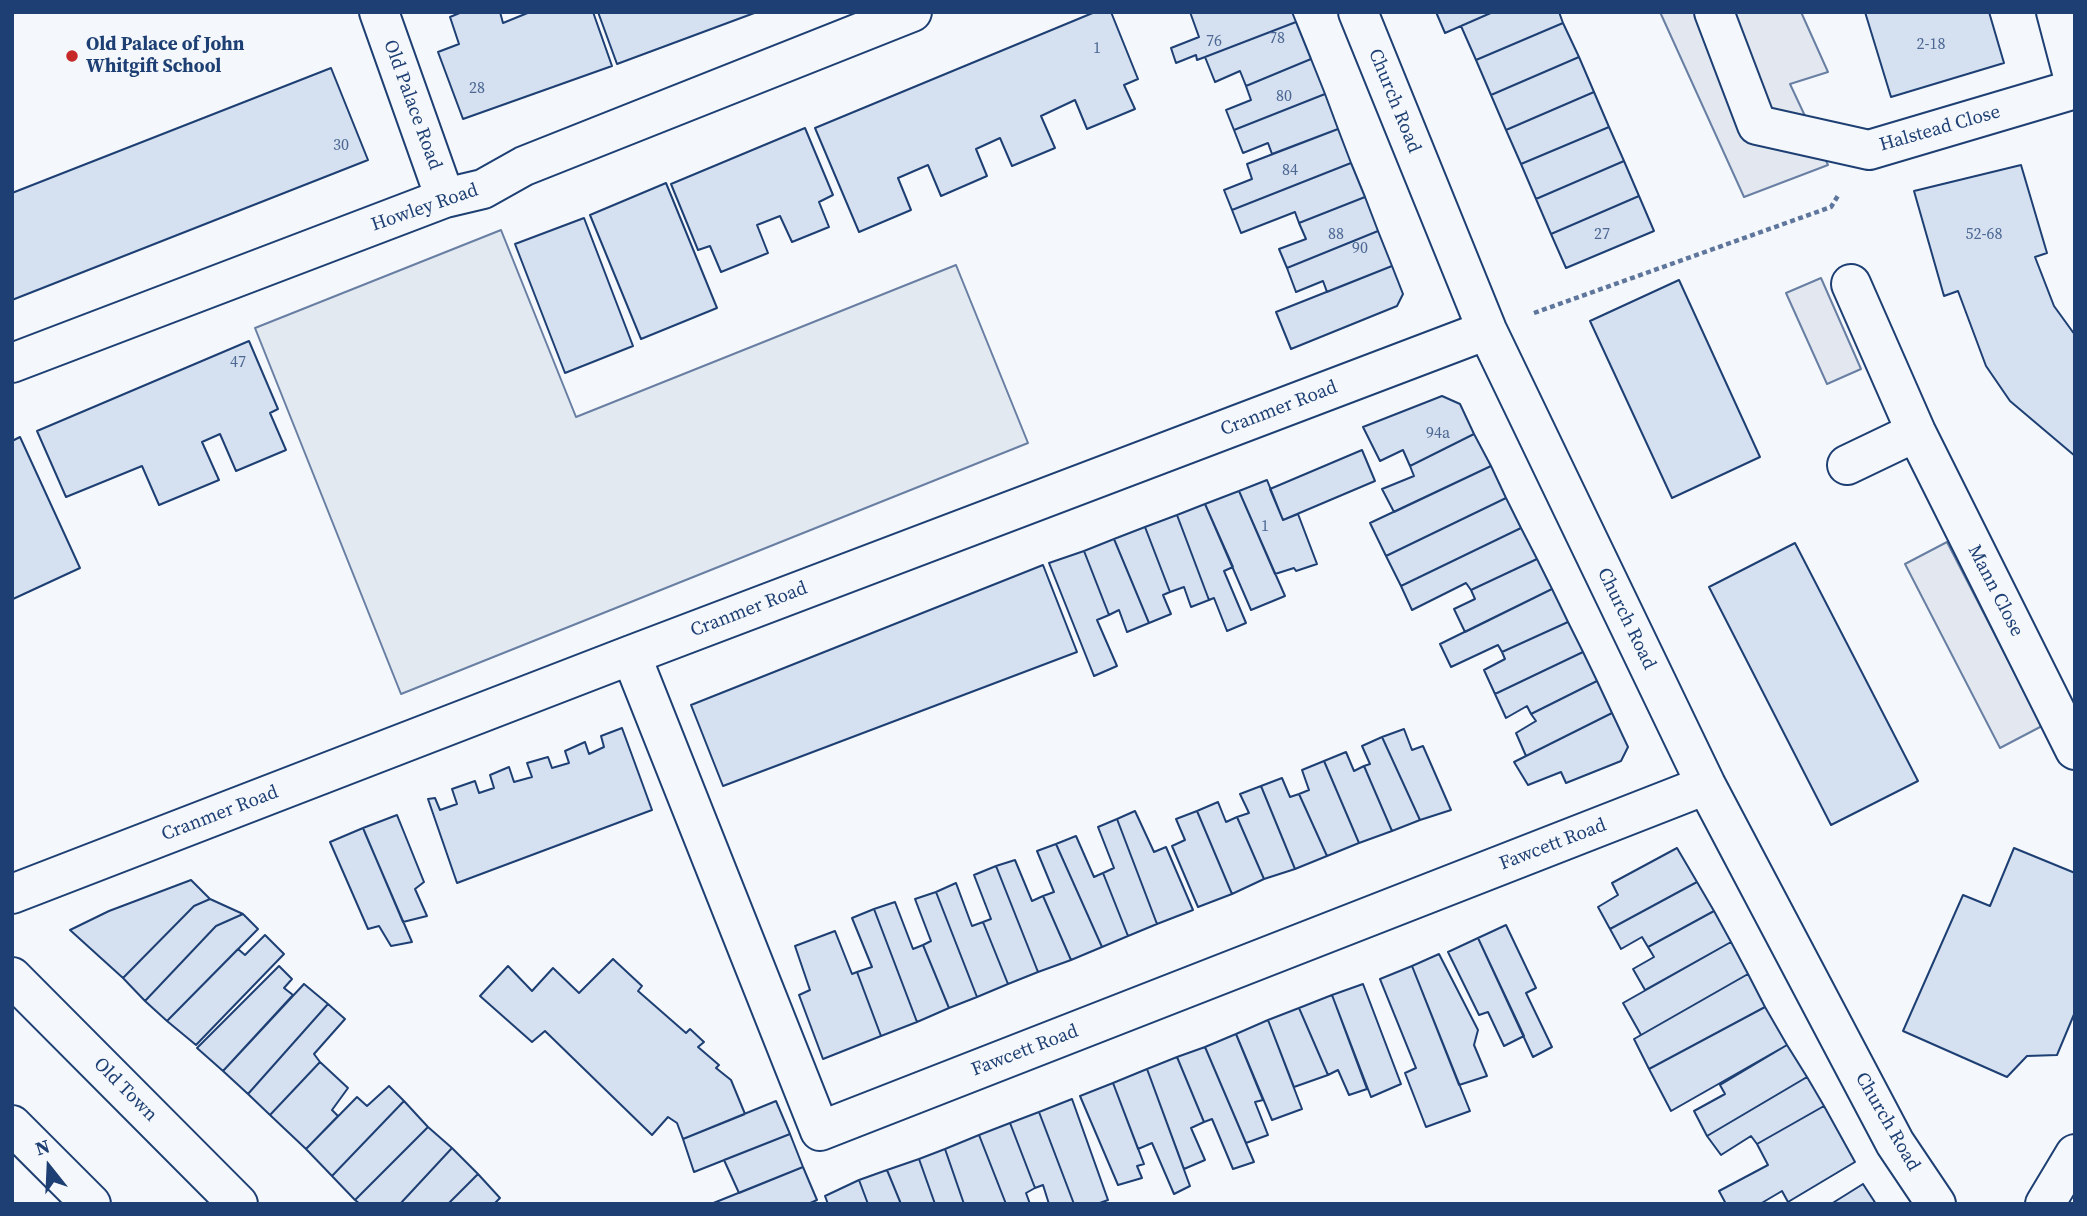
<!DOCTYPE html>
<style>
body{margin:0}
#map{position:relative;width:2087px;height:1216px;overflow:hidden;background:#f4f7fb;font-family:"Source Serif 4",serif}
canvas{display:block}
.frame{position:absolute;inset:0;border:14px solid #1d3f73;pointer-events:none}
.north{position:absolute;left:14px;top:1132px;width:70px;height:70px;-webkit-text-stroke:5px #f4f7fb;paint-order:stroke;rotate:342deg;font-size:19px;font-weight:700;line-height:28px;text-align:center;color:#1d3f73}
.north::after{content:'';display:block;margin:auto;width:24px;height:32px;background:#1d3f73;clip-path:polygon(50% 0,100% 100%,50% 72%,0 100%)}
</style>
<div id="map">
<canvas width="2087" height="1216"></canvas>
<div class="frame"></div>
<div class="north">N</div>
</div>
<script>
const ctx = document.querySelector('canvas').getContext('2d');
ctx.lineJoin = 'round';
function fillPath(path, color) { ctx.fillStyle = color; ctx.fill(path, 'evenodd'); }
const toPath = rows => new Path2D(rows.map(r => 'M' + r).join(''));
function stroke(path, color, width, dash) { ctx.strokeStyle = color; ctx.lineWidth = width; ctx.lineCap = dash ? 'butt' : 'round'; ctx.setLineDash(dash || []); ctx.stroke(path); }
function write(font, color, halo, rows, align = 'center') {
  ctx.font = font + ' "Source Serif 4",serif'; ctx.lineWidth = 5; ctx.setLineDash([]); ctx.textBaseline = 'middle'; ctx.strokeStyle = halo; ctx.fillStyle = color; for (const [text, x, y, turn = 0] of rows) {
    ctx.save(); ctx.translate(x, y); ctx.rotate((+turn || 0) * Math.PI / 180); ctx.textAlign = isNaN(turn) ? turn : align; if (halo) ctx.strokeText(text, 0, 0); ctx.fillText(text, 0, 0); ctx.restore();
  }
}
const green = toPath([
 [501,230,576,417,956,265,1028,443,401,694,255,328,501,230]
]);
const parking = toPath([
 [1660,12,1801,12,1828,72,1790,84,1828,165,1744,197,1660,12],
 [1821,278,1861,369,1827,384,1786,293,1821,278],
 [1947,542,2042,726,2000,748,1905,564,1947,542]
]);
const building = toPath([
 [462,12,500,12,503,23,530,12,593,12,612,66,463,119,438,52,459,44,450,17,462,12],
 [598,12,757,12,617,64,598,12],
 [1095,12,1111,12,1138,79,1124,85,1135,109,1087,129,1075,100,1041,116,1055,148,1012,166,1000,138,976,149,987,176,941,196,928,165,898,178,911,210,859,232,815,128,1095,12],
 [1190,12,1292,12,1296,22,1205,57,1197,60,1196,55,1176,63,1171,48,1199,37,1190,12],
 [1436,12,1493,12,1445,33,1436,12],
 [1493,12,1559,12,1563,23,1476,60,1461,26,1493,12],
 [1865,12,1989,12,2004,63,1891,97,1865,12],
 [1296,22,1311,59,1246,86,1240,71,1215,82,1205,57,1296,22],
 [1563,23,1579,57,1491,95,1476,60,1563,23],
 [1579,57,1594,92,1506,130,1491,95,1579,57],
 [1311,59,1325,94,1234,130,1226,110,1251,100,1246,86,1311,59],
 [331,68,368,160,12,300,12,193,331,68],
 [1594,92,1609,127,1521,164,1506,130,1594,92],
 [1325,94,1338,129,1272,154,1268,143,1243,153,1234,130,1325,94],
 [1609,127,1624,161,1536,199,1521,164,1609,127],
 [805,128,833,195,819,202,829,227,792,242,780,216,757,225,768,253,721,272,710,246,698,250,671,184,805,128],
 [1338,129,1351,163,1232,210,1224,190,1252,179,1247,164,1338,129],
 [1624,161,1639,196,1551,234,1536,199,1624,161],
 [1351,163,1365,197,1299,223,1295,212,1241,233,1232,210,1351,163],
 [2021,165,2047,253,2035,257,2054,306,2075,335,2075,456,2010,401,1986,366,1958,291,1944,296,1914,191,2021,165],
 [666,183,717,308,641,339,590,215,666,183],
 [1639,196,1654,231,1566,268,1551,234,1639,196],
 [1365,197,1378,231,1287,268,1279,249,1306,239,1299,223,1365,197],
 [584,218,633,346,565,373,515,244,584,218],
 [1378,231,1392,266,1327,292,1323,281,1296,292,1287,268,1378,231],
 [1392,266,1403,294,1397,306,1291,349,1276,312,1392,266],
 [1679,280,1760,457,1672,498,1590,321,1679,280],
 [249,341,278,409,270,413,286,450,236,471,220,434,202,442,219,480,159,505,142,466,66,497,37,431,249,341],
 [1442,396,1460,404,1474,434,1410,466,1403,450,1380,461,1363,427,1442,396],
 [1474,434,1491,466,1394,512,1382,489,1414,476,1410,466,1474,434],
 [20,437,80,568,13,599,12,441,20,437],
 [1362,450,1375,481,1283,520,1270,489,1362,450],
 [1491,466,1506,498,1386,556,1370,523,1491,466],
 [1267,480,1283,520,1298,514,1317,564,1296,571,1294,568,1275,574,1239,491,1267,480],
 [1239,491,1285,596,1251,610,1205,504,1239,491],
 [1506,498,1521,528,1401,586,1386,556,1506,498],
 [1205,504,1233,567,1224,571,1246,623,1227,631,1214,598,1209,600,1177,515,1205,504],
 [1177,515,1209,600,1191,607,1184,587,1170,592,1145,527,1177,515],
 [1145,527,1170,592,1163,595,1171,614,1149,623,1114,539,1145,527],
 [1521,528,1537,559,1471,590,1466,583,1412,610,1401,586,1521,528],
 [1114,539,1149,623,1127,632,1119,610,1109,615,1084,551,1114,539],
 [1795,543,1918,781,1831,825,1709,587,1795,543],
 [1084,551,1109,615,1097,620,1117,666,1094,676,1049,563,1084,551],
 [1537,559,1552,589,1465,632,1454,609,1475,599,1471,590,1537,559],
 [1043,565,1077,652,723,786,691,705,1043,565],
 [1552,589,1568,622,1502,652,1498,645,1451,667,1440,644,1552,589],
 [1568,622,1583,652,1495,694,1484,670,1505,659,1502,652,1568,622],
 [1583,652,1597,681,1531,714,1527,706,1506,718,1495,694,1583,652],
 [1597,681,1612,713,1526,756,1516,733,1536,721,1531,714,1597,681],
 [1612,713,1628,747,1621,761,1566,783,1561,772,1528,785,1514,762,1612,713],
 [622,728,652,810,457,883,428,799,435,798,440,810,457,804,452,789,475,781,479,793,494,788,490,775,509,767,514,782,532,777,527,763,548,757,552,768,569,763,565,751,585,742,589,754,604,747,601,736,622,728],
 [1404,729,1412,750,1423,746,1451,810,1420,820,1382,737,1404,729],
 [1382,737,1420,820,1392,831,1364,766,1370,764,1362,746,1382,737],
 [1346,752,1354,771,1364,766,1392,831,1359,843,1324,761,1346,752],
 [1324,761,1359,843,1327,856,1299,794,1309,790,1302,770,1324,761],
 [1282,778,1290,797,1299,794,1327,856,1295,869,1261,786,1282,778],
 [1261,786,1295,869,1264,879,1237,817,1249,813,1240,794,1261,786],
 [1218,802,1226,822,1237,817,1264,879,1232,894,1197,811,1218,802],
 [1135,811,1154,852,1166,847,1193,910,1157,924,1117,819,1135,811],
 [1197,811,1232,894,1198,907,1172,846,1185,840,1176,819,1197,811],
 [397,815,424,882,415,889,427,916,403,922,363,828,397,815],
 [1117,819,1157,924,1128,936,1103,873,1114,868,1098,827,1117,819],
 [363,828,368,840,412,942,391,946,379,926,368,929,330,842,363,828],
 [1076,836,1094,877,1103,873,1128,936,1102,947,1056,844,1076,836],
 [1056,844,1102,947,1071,960,1043,896,1054,892,1037,851,1056,844],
 [1677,848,1697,882,1610,929,1598,907,1618,895,1612,883,1677,848],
 [2014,848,2075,873,2075,1012,2057,1055,2027,1056,2007,1077,1903,1031,1963,895,1990,906,2014,848],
 [1015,860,1032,901,1043,896,1071,960,1038,972,996,866,1015,860],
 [996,866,1038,972,1008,984,983,922,991,919,974,875,996,866],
 [191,880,210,899,194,906,123,978,70,930,109,911,191,880],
 [1697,882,1714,911,1648,947,1642,937,1621,949,1610,929,1697,882],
 [956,883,972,926,983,922,1008,984,977,997,936,892,956,883],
 [936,892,977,997,949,1008,923,945,931,941,915,899,936,892],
 [210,899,243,914,216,926,145,1001,123,978,194,906,210,899],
 [895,902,913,949,923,945,949,1008,917,1022,874,909,895,902],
 [874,909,917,1022,881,1036,857,972,872,967,852,918,874,909],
 [1714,911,1731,942,1645,990,1633,969,1654,957,1648,947,1714,911],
 [243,914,258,929,167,1021,145,1001,216,926,243,914],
 [1506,925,1536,988,1526,993,1552,1047,1533,1057,1478,938,1506,925],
 [835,931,852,974,857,972,881,1036,823,1059,799,995,810,990,795,946,835,931],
 [265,935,284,954,196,1045,167,1021,238,949,245,955,265,935],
 [1478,938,1524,1036,1504,1046,1488,1012,1479,1015,1448,952,1478,938],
 [1731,942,1748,974,1641,1035,1623,1003,1731,942],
 [1439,954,1478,1030,1474,1045,1487,1076,1459,1085,1412,966,1439,954],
 [613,959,642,986,638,991,686,1033,690,1029,704,1042,698,1047,719,1065,716,1068,731,1080,745,1114,683,1139,677,1123,668,1117,652,1135,545,1031,532,1042,480,996,508,966,532,991,553,968,579,993,613,959],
 [279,966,292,979,284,988,293,995,223,1071,197,1048,279,966],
 [1412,966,1470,1111,1426,1127,1405,1073,1416,1068,1380,979,1412,966],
 [1748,974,1765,1007,1649,1069,1634,1039,1748,974],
 [304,984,328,1004,248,1094,223,1071,304,984],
 [1363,984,1401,1084,1371,1097,1332,995,1363,984],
 [1332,995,1367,1089,1349,1095,1338,1070,1328,1075,1299,1008,1332,995],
 [328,1004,345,1019,314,1054,320,1062,270,1115,248,1094,328,1004],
 [1765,1007,1787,1045,1671,1111,1649,1069,1765,1007],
 [1299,1008,1328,1075,1294,1087,1268,1020,1299,1008],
 [1268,1020,1302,1109,1272,1120,1236,1034,1268,1020],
 [1236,1034,1263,1100,1255,1102,1268,1135,1246,1143,1205,1047,1236,1034],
 [1787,1045,1807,1077,1707,1136,1694,1111,1725,1094,1720,1085,1787,1045],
 [1205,1047,1254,1162,1233,1169,1212,1119,1204,1122,1177,1057,1205,1047],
 [1177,1057,1204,1122,1191,1128,1205,1160,1184,1169,1147,1069,1177,1057],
 [320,1062,348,1088,332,1110,338,1116,306,1149,270,1115,320,1062],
 [1147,1069,1190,1186,1174,1194,1152,1143,1138,1149,1113,1083,1147,1069],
 [1807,1077,1824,1106,1757,1144,1751,1136,1721,1155,1707,1136,1807,1077],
 [1113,1083,1144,1164,1137,1166,1142,1178,1118,1185,1080,1096,1113,1083],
 [389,1086,404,1101,332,1176,306,1149,357,1097,367,1106,389,1086],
 [1072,1099,1108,1200,1097,1204,1074,1204,1039,1112,1072,1099],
 [404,1101,428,1127,355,1200,332,1176,404,1101],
 [776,1101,790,1134,694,1172,683,1139,776,1101],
 [1824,1106,1855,1162,1788,1202,1782,1191,1760,1204,1726,1204,1719,1191,1768,1165,1757,1144,1824,1106],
 [1039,1112,1074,1204,1049,1204,1043,1185,1035,1188,1010,1123,1039,1112],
 [1010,1123,1035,1188,1026,1193,1030,1204,1006,1204,979,1135,1010,1123],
 [428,1127,452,1148,400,1204,360,1204,355,1200,428,1127],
 [790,1134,803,1167,739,1193,724,1160,790,1134],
 [979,1135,1006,1204,964,1204,945,1149,979,1135],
 [452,1148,478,1174,448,1204,400,1204,452,1148],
 [945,1149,964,1204,935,1204,919,1159,945,1149],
 [919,1159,935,1204,901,1204,887,1170,919,1159],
 [803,1167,817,1200,808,1204,711,1204,803,1167],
 [887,1170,901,1204,868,1204,859,1180,887,1170],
 [478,1174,500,1198,494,1204,448,1204,478,1174],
 [859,1180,868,1204,828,1204,825,1196,859,1180],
 [1863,1184,1876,1204,1831,1204,1863,1184]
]);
const path = toPath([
 [1534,313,1831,207,1839,194]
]);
const minor = toPath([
 [379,12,445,198],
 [1358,12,1487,330,1706,785,1895,1143,1936,1204],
 [1714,12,1757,125,1869,150,2075,89],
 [2056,12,2075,84],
 [1851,284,1916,432,2075,750],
 [12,363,445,198,483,189,524,166,912,12],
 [1847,465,1916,432],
 [631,655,820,1131,1706,785],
 [12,894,631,655,1487,330],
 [2045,1204,2075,1154]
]);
const major = toPath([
 [12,977,238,1204],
 [12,1125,91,1204]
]);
const markers = [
 [72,56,7,"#c62828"]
];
const numberNames = [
 ["78",1277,39],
 ["76",1214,42],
 ["2-18",1931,45],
 ["1",1097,49],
 ["28",477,89],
 ["80",1284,97],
 ["30",341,146],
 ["84",1290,171],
 ["88",1336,235],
 ["27",1602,235],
 ["52-68",1984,235],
 ["90",1360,249],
 ["47",238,363],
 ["94a",1438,434],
 ["1",1265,527]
];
const poiNames = [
 ["Old Palace of John",86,45],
 ["Whitgift School",86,67]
];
const streetNames = [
 ["Church Road",1394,101,68],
 ["Old Palace Road",412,105,70],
 ["Halstead Close",1940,129,-16],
 ["Howley Road",425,208,-19],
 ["Cranmer Road",1279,409,-21],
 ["Mann Close",1995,591,63],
 ["Cranmer Road",749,610,-21],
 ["Church Road",1626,619,64],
 ["Cranmer Road",220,814,-21],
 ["Fawcett Road",1553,845,-21],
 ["Fawcett Road",1025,1051,-21],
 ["Old Town",125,1090,45],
 ["Church Road",1887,1122,60]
];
fillPath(green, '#e3e9f0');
stroke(green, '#687fa3', 2);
fillPath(parking, '#e3e8f0');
stroke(parking, '#687fa3', 2);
fillPath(building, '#d5e0f0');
stroke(building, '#1d3f73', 2);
stroke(minor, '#1d3f73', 42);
stroke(major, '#1d3f73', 42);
stroke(path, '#5e769c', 4.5, [5, 3.5]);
stroke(minor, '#f4f7fb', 38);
stroke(major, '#f4f7fb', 38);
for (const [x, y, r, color] of markers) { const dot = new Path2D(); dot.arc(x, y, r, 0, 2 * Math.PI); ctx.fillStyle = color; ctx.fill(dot); stroke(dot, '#f4f7fb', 2.5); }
write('16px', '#4b6792', null, numberNames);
write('bold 19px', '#1d3f73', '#f4f7fb', poiNames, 'left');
write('19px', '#1d3f73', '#f4f7fb', streetNames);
</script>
